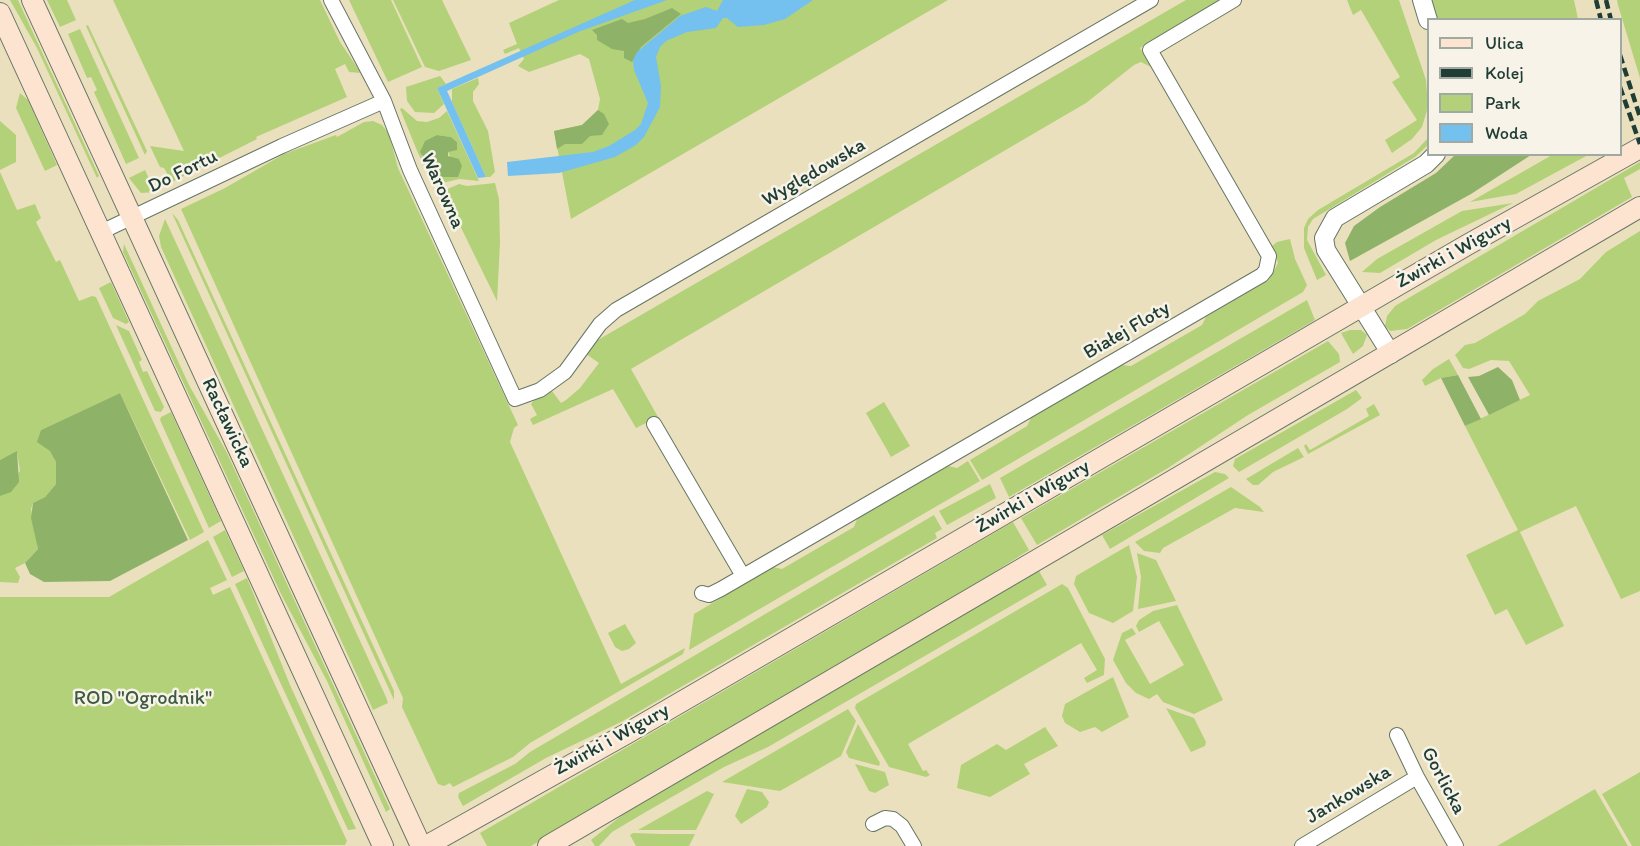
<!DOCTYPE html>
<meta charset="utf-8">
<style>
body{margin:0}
#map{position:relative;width:1640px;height:846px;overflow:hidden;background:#eae0bd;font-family:Itim,sans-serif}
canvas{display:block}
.legend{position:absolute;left:1427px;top:18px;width:195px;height:138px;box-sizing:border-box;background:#f7f3e8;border:2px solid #a1aaa0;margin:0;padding:8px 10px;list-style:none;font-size:18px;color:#1f3d34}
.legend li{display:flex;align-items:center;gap:12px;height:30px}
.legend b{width:30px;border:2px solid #a1aaa0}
</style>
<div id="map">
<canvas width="1640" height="846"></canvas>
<ul class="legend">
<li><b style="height:8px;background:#fde4d1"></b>Ulica</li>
<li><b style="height:8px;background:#1f3d34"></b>Kolej</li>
<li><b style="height:16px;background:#b3d178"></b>Park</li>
<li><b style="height:16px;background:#74c0ee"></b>Woda</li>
</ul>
</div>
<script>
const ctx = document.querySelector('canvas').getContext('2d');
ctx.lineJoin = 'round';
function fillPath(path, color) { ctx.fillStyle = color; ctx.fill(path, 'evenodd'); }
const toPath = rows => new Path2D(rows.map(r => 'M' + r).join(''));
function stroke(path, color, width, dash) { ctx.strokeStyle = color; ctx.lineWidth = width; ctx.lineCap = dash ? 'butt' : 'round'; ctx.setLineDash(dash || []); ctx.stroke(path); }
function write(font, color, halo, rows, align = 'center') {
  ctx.font = font + ' Itim,sans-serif'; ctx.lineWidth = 5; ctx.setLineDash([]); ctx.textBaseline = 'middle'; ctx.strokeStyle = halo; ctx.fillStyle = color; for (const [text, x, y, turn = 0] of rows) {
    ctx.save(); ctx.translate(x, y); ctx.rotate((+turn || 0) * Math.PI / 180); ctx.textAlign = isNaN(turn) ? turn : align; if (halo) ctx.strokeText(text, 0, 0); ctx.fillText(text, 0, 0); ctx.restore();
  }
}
const green = toPath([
 [10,0,18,0,99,176,97,178,37,48],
 [47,0,67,0,76,20,60,27],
 [113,0,320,0,340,42,361,73,349,72,345,64,335,69,347,97,256,137,257,139,172,182,164,168,160,167,150,146,184,151],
 [349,0,391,0,422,67,388,82],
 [393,0,442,0,471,60,439,71,425,67],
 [559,0,948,0,571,219,554,131,582,125,598,110,600,99,589,59,580,54,529,72,518,66,524,59,519,48,505,54,503,50,517,44,509,23],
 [1186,0,1220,0,1140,48,1151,67,1141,62,1134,65,1086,103,631,369,658,417,636,428,613,389,533,425,530,419,537,415,531,404,535,399,552,391,561,403,566,400,580,388,599,363,586,354,596,341],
 [1347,0,1399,0,1426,80,1428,107,1422,127,1412,139,1392,153,1385,140,1417,120,1392,82,1400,77,1361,10,1353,15],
 [1430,0,1574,0,1578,19,1437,19],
 [1617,0,1640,0,1640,78,1618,5],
 [88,25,147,151,145,155,86,26],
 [80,29,139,158,126,164,94,92,97,90,91,77,87,78,68,34],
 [440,76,446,84,437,88,444,104,434,113,415,112,407,101,406,87],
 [478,78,479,84,473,92,473,101,488,131,495,172,490,177,486,177,452,102,452,89],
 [20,93,28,100,57,165,45,171,16,108],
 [402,108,417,121,427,122,439,118,447,111,479,181,459,179,434,185,418,153,400,109],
 [437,135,451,137,457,142,448,152,451,159,434,172,425,160,423,150],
 [0,121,16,135,16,162,0,170],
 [373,121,382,125,389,134,398,168,518,425,514,428,510,442,621,684,685,648,683,654,530,743,513,757,453,787,450,783,444,786,438,784,402,707,403,698,181,209,225,188,284,154,336,135,337,137,364,122],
 [1428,138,1428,145,1415,157,1313,219,1308,227,1307,240,1326,275,1317,280,1304,248,1304,228,1308,219,1318,210,1414,153],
 [1552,155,1588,155,1516,194,1470,202],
 [1640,162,1640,169,1624,178,1632,197,1407,329,1390,331,1385,326,1387,316,1395,306],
 [145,170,155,192,141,193,129,178],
 [0,172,17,210,35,204,41,218,36,222,56,262,60,260,79,301,92,296,96,297,204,532,190,540,120,393,41,430,56,462,56,484,45,497,33,503,31,509,38,549,25,563,15,568,20,577,18,583,0,582,0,496,20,471,17,452,0,460],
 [495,183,499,199,500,243,497,301,443,191,459,184,467,186],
 [1513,203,1436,240,1380,273,1362,272,1377,259,1462,211],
 [172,213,178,220,394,691,394,700],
 [165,219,386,697,388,703,373,710,161,247,159,236],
 [1640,231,1640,591,1621,599,1576,506,1520,532,1564,626,1526,645,1507,609,1495,615,1466,555,1518,530,1465,426,1530,395,1509,361,1491,360,1469,369,1463,368,1455,355,1465,345,1475,343,1525,314,1538,301,1580,279,1606,252],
 [1290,239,1295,259,1307,285,1303,292,982,480,970,460,1027,426,1031,418,1122,365,1131,366,1202,325,1206,317,1269,280,1278,263,1272,246,1277,242],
 [124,244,189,385,227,453,390,809,386,812,327,681,281,594,123,252],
 [111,282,129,322,126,324,113,318,99,288],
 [1307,300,1315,320,1009,497,1000,478],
 [116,325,129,331,142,360,139,362,143,372,147,371,164,407,161,412,155,411],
 [1350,330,1361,330,1367,335,1363,346,1353,354,1341,333],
 [1328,341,1339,354,1340,362,1248,415,1168,468,1037,545,1021,518],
 [1449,359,1458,375,1441,378,1425,386,1422,380,1433,369],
 [1356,390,1362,398,1347,409,1239,472,1233,466,1235,459],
 [884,402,910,446,891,457,866,413],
 [1374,404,1380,415,1308,454,1304,446,1306,444,1310,450,1369,416,1366,409],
 [171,412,221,521,209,528,160,420,161,417],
 [1298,448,1304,457,1273,472,1258,485,1253,485,1246,479],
 [968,461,980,481,689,650,694,614,773,567,782,569,854,527,857,519,948,466,957,468],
 [1215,472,1225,474,1229,478,1110,549,1102,535],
 [990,484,996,498,947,525,939,511],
 [1231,487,1260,507,1264,512,1235,508,1163,548,1160,553,1144,551,1135,542],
 [934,515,942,529,935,533,937,538,621,722,546,758,463,806,458,797,459,793,515,764,530,752],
 [1013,522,1029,550,943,605,531,846,487,846,480,833],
 [225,530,244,571,232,577,213,537],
 [208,540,227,580,210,588,213,595,230,587,347,841,345,845,0,846,0,597,109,597],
 [1129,545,1137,577,1133,611,1113,623,1089,613,1074,584,1076,576],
 [1137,553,1156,560,1176,601,1138,609,1141,577],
 [1039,571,1047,585,768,747,724,767,644,813,612,832,599,846,595,846,591,840,631,808],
 [247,578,290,685,356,829,348,830,235,584],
 [1062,584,1068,588,1105,659,1104,675,1087,683,1084,678,1097,670,1081,643,908,744,923,771,926,770,930,775,926,777,889,767,855,708,856,704],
 [1177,605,1223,700,1194,714,1163,702,1157,694,1149,699,1136,693,1126,683,1113,660,1122,633,1132,628,1136,634,1125,640,1150,684,1184,665,1159,621,1139,632,1136,626,1139,620,1153,611],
 [625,624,636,643,629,649,622,651,615,647,608,633],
 [1113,677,1129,717,1102,732,1095,727,1080,732,1065,723,1062,716,1065,704],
 [1166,708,1194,718,1206,742,1205,746,1191,752],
 [848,709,856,721,841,756,780,791,722,782],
 [858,724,880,763,879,766,849,758,846,752],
 [1045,727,1058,746,1024,764,1030,774,990,797,957,788,961,765,997,744,1006,750],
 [855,764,885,772,889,785,875,793,869,791],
 [1640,772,1640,846,1632,846,1602,794],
 [747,789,762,792,769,802,767,807,741,824,735,816],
 [1595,789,1628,846,1497,846],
 [707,791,714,794,696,830,638,830],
 [633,833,662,834,695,834,689,846,636,846,630,835]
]);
const forest = toPath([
 [672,8,681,14,641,47,632,62,624,58,624,51,612,49,597,40,597,35,592,30,622,19,628,23,645,19],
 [598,110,604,114,609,124,602,135,590,136,582,144,565,144,557,149,554,131,582,125],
 [437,135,451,137,457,142,457,150,448,152,448,156,459,159,462,166,458,177,438,177,420,152,425,141],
 [1455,155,1531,155,1471,194,1350,261,1345,243,1354,226,1380,207,1436,173],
 [1498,367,1512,380,1520,400,1489,415,1468,377,1479,376],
 [1458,375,1481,419,1465,426,1441,378],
 [120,393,188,540,110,581,44,582,30,574,25,563,38,549,31,518,33,503,45,497,56,484,56,462,50,451,37,442,41,430],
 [17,451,19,482,11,492,0,496,0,460]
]);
const water = toPath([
 [635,0,667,0,578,32,447,91,486,177,478,178,437,88],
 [723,0,813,0,785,19,764,25,738,27,727,18,723,18,716,28,687,32,666,41,660,47,656,57,661,86,660,107,644,137,636,145,615,157,559,173,508,176,507,162,593,152,609,146,635,130,641,124,648,103,634,70,633,60,637,52,680,16,706,7,717,11]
]);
const minor = toPath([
 [331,0,384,101,410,170,515,399,540,390,565,372,600,324,616,310,1151,0],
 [101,232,282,146,384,101],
 [654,424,743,576],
 [702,593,709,595,721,589,1262,275,1266,270,1269,256,1150,50,1234,0],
 [1397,735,1417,777,1456,846],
 [873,824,885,818,893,819,902,826,914,846],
 [1302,846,1417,777]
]);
const tertiary = toPath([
 [1422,0,1428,20],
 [1391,354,1326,250,1324,238,1335,218,1426,164,1436,154]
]);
const secondary = toPath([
 [32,0,421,846],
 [0,13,383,846],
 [426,846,626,734,1467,245,1640,148],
 [548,846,1640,207]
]);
const rail = toPath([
 [1596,0,1601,20],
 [1606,0,1611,20],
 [1620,55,1640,117],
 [1620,87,1640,144]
]);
const streetNames = [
 ["Do Fortu",183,172,-26],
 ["Wyględowska",814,173,-30],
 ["Warowna",442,191,66],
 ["Żwirki i Wigury",1454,253,-29],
 ["Białej Floty",1127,331,-30],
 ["Racławicka",227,423,65],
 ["Żwirki i Wigury",1033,497,-30],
 ["Żwirki i Wigury",612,740,-29],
 ["Gorlicka",1443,781,62],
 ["Jankowska",1349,795,-31]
];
const parkNames = [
 ["ROD \"Ogrodnik\"",143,699]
];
fillPath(green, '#b3d178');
fillPath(forest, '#8eb368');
fillPath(water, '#74c0ee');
stroke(minor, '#667664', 16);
stroke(tertiary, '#667664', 20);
stroke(secondary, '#667664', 22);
stroke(minor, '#fff', 14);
stroke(tertiary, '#fff', 18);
stroke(secondary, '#fde4d1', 20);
stroke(rail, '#1f3d34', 4.5, [9, 4.5]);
write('20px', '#1f3d34', '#f7f3e8', streetNames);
write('20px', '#3d5b42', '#f7f3e8', parkNames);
</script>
